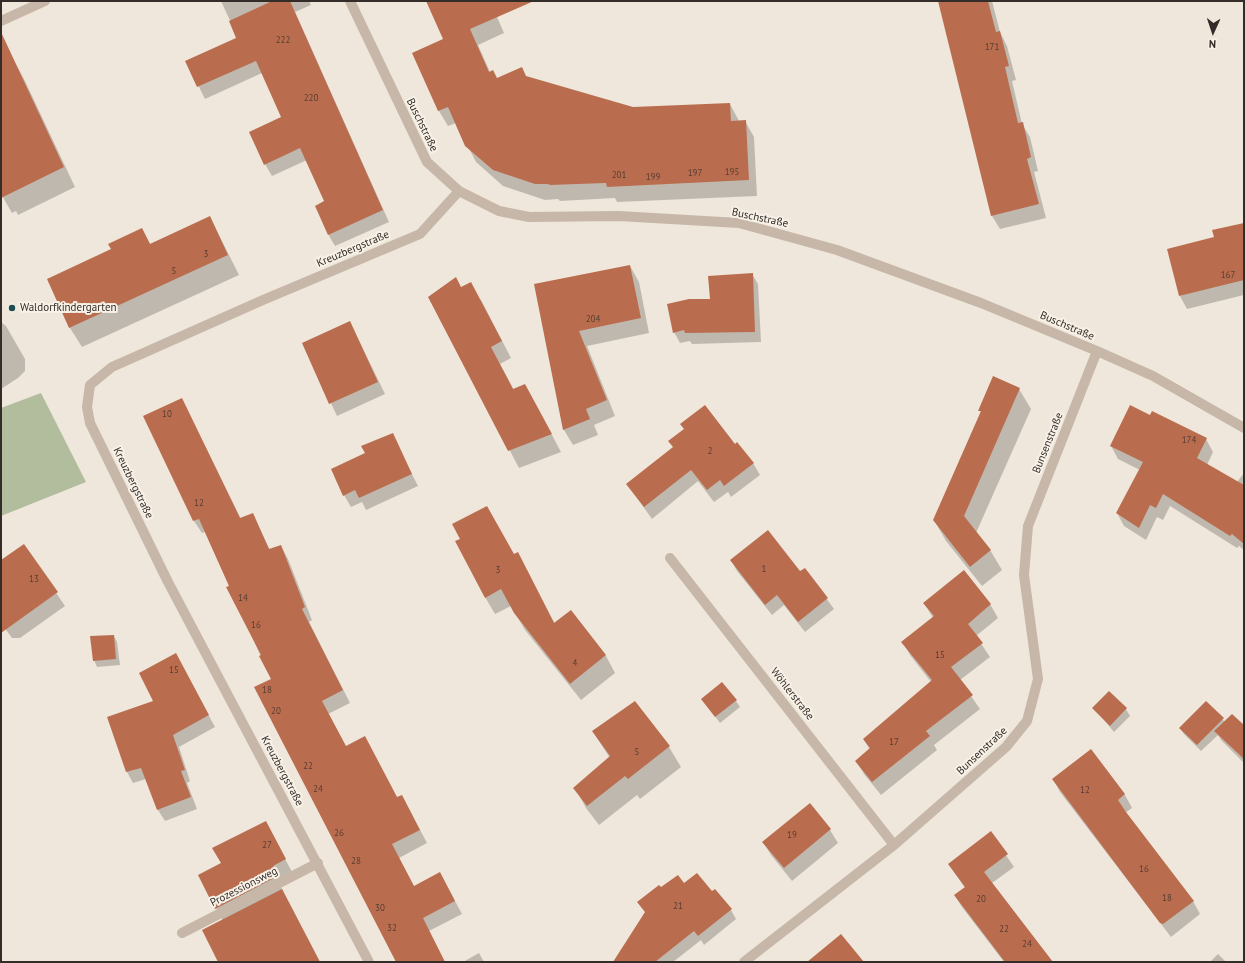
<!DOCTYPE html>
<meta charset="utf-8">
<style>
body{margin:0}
#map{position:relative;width:1245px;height:963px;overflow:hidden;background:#efe7db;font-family:"PT Sans",sans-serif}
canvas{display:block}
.frame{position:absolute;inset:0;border:2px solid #342c28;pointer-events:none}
.north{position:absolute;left:1193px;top:12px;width:40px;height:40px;-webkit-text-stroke:3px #f7f1e7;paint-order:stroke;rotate:183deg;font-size:11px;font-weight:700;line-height:16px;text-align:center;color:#342c28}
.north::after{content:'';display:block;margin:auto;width:14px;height:18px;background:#342c28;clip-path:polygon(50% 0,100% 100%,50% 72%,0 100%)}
</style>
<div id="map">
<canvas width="1245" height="963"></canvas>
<div class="frame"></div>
<div class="north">N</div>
</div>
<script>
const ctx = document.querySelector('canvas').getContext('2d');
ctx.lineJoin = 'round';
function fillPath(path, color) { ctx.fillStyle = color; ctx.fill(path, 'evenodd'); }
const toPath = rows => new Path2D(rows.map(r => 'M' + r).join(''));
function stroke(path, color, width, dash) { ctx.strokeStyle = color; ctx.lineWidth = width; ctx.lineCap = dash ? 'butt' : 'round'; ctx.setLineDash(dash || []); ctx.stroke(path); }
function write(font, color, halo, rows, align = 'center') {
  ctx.font = font + ' "PT Sans",sans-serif'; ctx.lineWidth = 4; ctx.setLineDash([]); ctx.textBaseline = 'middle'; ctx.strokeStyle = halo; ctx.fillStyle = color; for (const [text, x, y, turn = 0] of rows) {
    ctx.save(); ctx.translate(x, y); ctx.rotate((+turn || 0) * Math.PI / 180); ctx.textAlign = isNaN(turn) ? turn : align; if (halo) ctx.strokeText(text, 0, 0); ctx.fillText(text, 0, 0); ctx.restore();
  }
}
const green = toPath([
 [41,393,86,482,1,516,1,408]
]);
const shadow = toPath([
 [221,1,309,1,311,5,295,12,389,222,335,246,328,234,325,202,307,160,272,176,265,164,283,118,262,73,205,99,186,61,238,38],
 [427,1,490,1,504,33,478,45,490,72,497,79,527,77,632,108,730,104,739,121,745,121,754,137,757,196,617,202,615,198,560,201,558,199,545,200,503,186,476,162,456,123,448,126,439,111,413,53,444,39],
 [939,1,992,1,1000,32,1007,46,1016,80,1012,81,1022,124,1030,137,1038,171,1034,172,1046,218,1000,229,992,216],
 [13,59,24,79,75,187,18,215,16,211,12,213,1,194,1,65],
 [210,217,239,275,82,347,70,328,48,280,112,250,142,229,150,244],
 [1244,224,1244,295,1187,309,1180,296,1215,238],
 [630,266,639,282,649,333,587,346,615,416,594,425,598,435,573,445,564,430,535,285],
 [752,274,758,284,761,342,692,344,690,341,680,343,674,332,711,300],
 [461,288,481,300,511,358,500,364,514,390,535,403,561,452,519,468,429,297],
 [1,322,6,326,25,359,25,371,18,378,1,389],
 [350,322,385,394,337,416,303,343],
 [1019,389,1031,409,976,533,990,550,1002,570,982,586,946,541,934,520,981,413,980,410],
 [182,399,241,519,252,514,270,550,281,546,288,559,312,620,309,622,350,703,328,714,346,747,409,809,427,843,399,858,414,887,447,886,462,914,429,931,445,962,398,962,205,532,202,533,194,521],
 [1151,416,1206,439,1213,452,1207,465,1237,482,1244,473,1244,550,1239,546,1237,548,1170,506,1163,520,1157,517,1146,540,1124,526,1117,513,1140,470,1118,459,1111,446],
 [392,435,418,486,366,510,362,502,351,507,344,495,366,453,363,446],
 [670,441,735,445,753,463,760,475,731,497,728,492,714,502,698,481,652,519,627,484,674,448],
 [24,545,65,606,20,638,12,638,1,623,1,562],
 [731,560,800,572,805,569,834,609,805,632,784,605,772,615,737,571],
 [527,570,555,624,570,612,606,656,615,673,581,700,525,630,511,606,495,614,485,597],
 [924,603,990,604,998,618,976,636,990,657,960,680,980,709,934,745,937,750,881,795,864,774,856,761,870,750,864,740,931,682,910,655,903,642,933,618],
 [114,636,117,642,120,665,97,667,94,660],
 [182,666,215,727,179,747,190,781,187,783,197,809,165,821,158,810,146,779,133,783,127,772,155,702],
 [1109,693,1126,709,1130,716,1114,732,1094,708],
 [702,699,736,701,740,707,720,723],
 [634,702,669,747,681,767,640,799,637,795,599,825,586,808,575,788,610,758,593,732],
 [1206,702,1225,722,1244,726,1244,763,1221,740,1218,735,1201,751,1184,734,1180,728],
 [1091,751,1125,795,1132,808,1125,813,1193,901,1200,914,1171,937,1060,792,1053,779],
 [810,804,830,830,838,843,792,881,771,855,763,842],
 [991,833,1014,867,992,883,1052,962,1004,962,962,907,955,896,965,888,949,864],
 [272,834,292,872,280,885,320,962,244,962,216,908],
 [684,884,711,892,731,910,736,919,704,945,701,940,673,962,614,962,646,914,639,902,661,889],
 [479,953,484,962,463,962],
 [1218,954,1226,962,1210,962]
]);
const building = toPath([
 [272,1,290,1,383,210,328,235,315,206,324,201,300,148,264,165,249,132,281,117,256,61,197,87,185,61,236,38,229,21],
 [426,1,534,1,470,29,489,72,493,70,497,78,522,67,526,76,633,107,730,103,731,121,746,120,749,180,607,187,606,183,550,185,548,184,535,184,493,170,465,146,448,107,438,111,412,53,443,39],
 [938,1,988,1,996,32,1000,31,1009,66,1005,67,1018,123,1023,122,1031,157,1027,159,1039,204,991,216],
 [1,32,64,167,1,198],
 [210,216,228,255,69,328,47,279,111,249,108,244,142,228,150,244],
 [1244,223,1244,280,1179,296,1167,249,1214,237,1212,230],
 [630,265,641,318,579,331,607,400,586,409,590,419,563,430,534,284],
 [753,273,755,332,685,333,684,330,673,333,667,304,689,299,710,299,708,276],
 [456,277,461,287,471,282,502,341,491,347,513,389,525,384,552,434,508,451,428,297],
 [350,321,378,382,329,404,302,343],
 [993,376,1020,388,964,516,991,550,970,567,933,520,981,411,978,411],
 [182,398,240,518,253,513,269,549,281,545,305,607,302,609,343,690,322,701,346,746,365,736,397,797,402,795,420,830,392,844,414,886,440,872,455,901,423,918,445,962,396,962,254,687,271,679,259,656,261,655,226,587,229,586,199,519,193,521,143,416],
 [705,405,735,444,737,442,754,463,724,486,720,480,707,490,691,470,644,507,626,484,673,447,668,441,684,429,680,424],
 [1130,405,1150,415,1152,411,1207,438,1197,458,1244,485,1244,544,1232,534,1230,536,1163,494,1156,508,1150,505,1139,528,1116,513,1143,462,1110,446],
 [393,433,412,474,359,498,355,490,343,496,331,469,365,453,361,446],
 [487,506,514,554,518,552,554,623,571,610,606,655,570,684,514,613,501,589,485,598,455,541,460,539,452,524],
 [768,530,800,571,805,568,828,598,798,622,777,595,765,605,730,560],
 [24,544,58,592,1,633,1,560],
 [964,570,991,604,968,624,983,643,951,667,973,695,926,731,930,736,872,782,855,761,870,748,863,739,932,680,901,642,934,616,923,603],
 [114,635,116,659,93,661,90,636],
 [176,653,209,715,173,735,185,770,181,771,191,797,157,810,141,768,126,772,107,717,153,701,139,673],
 [722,682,737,700,715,717,701,699],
 [1109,691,1127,708,1110,726,1092,708],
 [635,701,670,746,628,779,625,776,587,806,573,788,610,756,592,731],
 [1206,701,1224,718,1197,745,1179,728],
 [1232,714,1244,725,1244,759,1214,731],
 [1091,749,1125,794,1118,800,1126,812,1194,901,1163,924,1160,923,1052,779],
 [810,803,831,829,784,868,762,842],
 [266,821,286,859,273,866,277,872,274,873,276,877,215,909,198,875,221,863,212,848],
 [991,831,1008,854,984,872,1053,962,1005,962,954,895,965,887,948,864],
 [697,873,712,891,715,889,732,909,698,936,694,931,655,962,613,962,645,912,637,902,659,885,661,887,678,875,684,883],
 [282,889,320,962,218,962,202,930],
 [841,934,864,962,807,962]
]);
const minor = toPath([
 [350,1,427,162,459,191,499,211,529,217,619,216,739,223,837,250,981,303,1097,351,1153,376,1244,428],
 [1,21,45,1],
 [670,558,894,845],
 [182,933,318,863],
 [369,962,168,582,90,423,87,407,90,385,112,367,263,300,420,234,459,191],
 [744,962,894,845,1006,747,1027,721,1038,679,1024,575,1028,526,1097,351]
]);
const markers = [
 [12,308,4,"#214c51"]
];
const numberNames = [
 ["222",283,40],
 ["171",992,47],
 ["220",311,98],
 ["195",732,172],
 ["197",695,173],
 ["201",619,175],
 ["199",653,177],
 ["3",206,254],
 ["5",174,271],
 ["167",1228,275],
 ["204",593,319],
 ["10",167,414],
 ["174",1189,440],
 ["2",710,451],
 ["12",199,503],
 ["1",764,569],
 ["3",498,570],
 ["13",34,579],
 ["14",243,598],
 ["16",256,625],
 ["15",940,655],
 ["4",575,663],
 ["15",174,670],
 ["18",267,690],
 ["20",276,711],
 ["17",894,742],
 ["5",637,752],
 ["22",308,766],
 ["24",318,789],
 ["12",1085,790],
 ["26",339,833],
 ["19",792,835],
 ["27",267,845],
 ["28",356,861],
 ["16",1144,869],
 ["18",1167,898],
 ["20",981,899],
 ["21",678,906],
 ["30",380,908],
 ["32",392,928],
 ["22",1004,929],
 ["24",1027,944]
];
const streetNames = [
 ["Buschstraße",422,125,64],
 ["Buschstraße",760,218,12],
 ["Kreuzbergstraße",353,249,-23],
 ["Buschstraße",1067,326,23],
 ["Bunsenstraße",1048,443,-68],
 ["Kreuzbergstraße",133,483,64],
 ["Wöhlerstraße",792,694,52],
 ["Bunsenstraße",982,751,-43],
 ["Kreuzbergstraße",282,771,62],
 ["Prozessionsweg",244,887,-27]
];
const poiNames = [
 ["Waldorfkindergarten",20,308]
];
fillPath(green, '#b1bd9d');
fillPath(shadow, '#0003');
fillPath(building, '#ba6d4e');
stroke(minor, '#c6b7a8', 10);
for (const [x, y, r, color] of markers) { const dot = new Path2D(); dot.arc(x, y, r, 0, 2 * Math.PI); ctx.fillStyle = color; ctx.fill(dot); stroke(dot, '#f7f1e7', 1.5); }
write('9px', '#563c32', null, numberNames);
write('11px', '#342c28', '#f7f1e7', streetNames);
write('11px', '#342c28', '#f7f1e7', poiNames, 'left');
</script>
